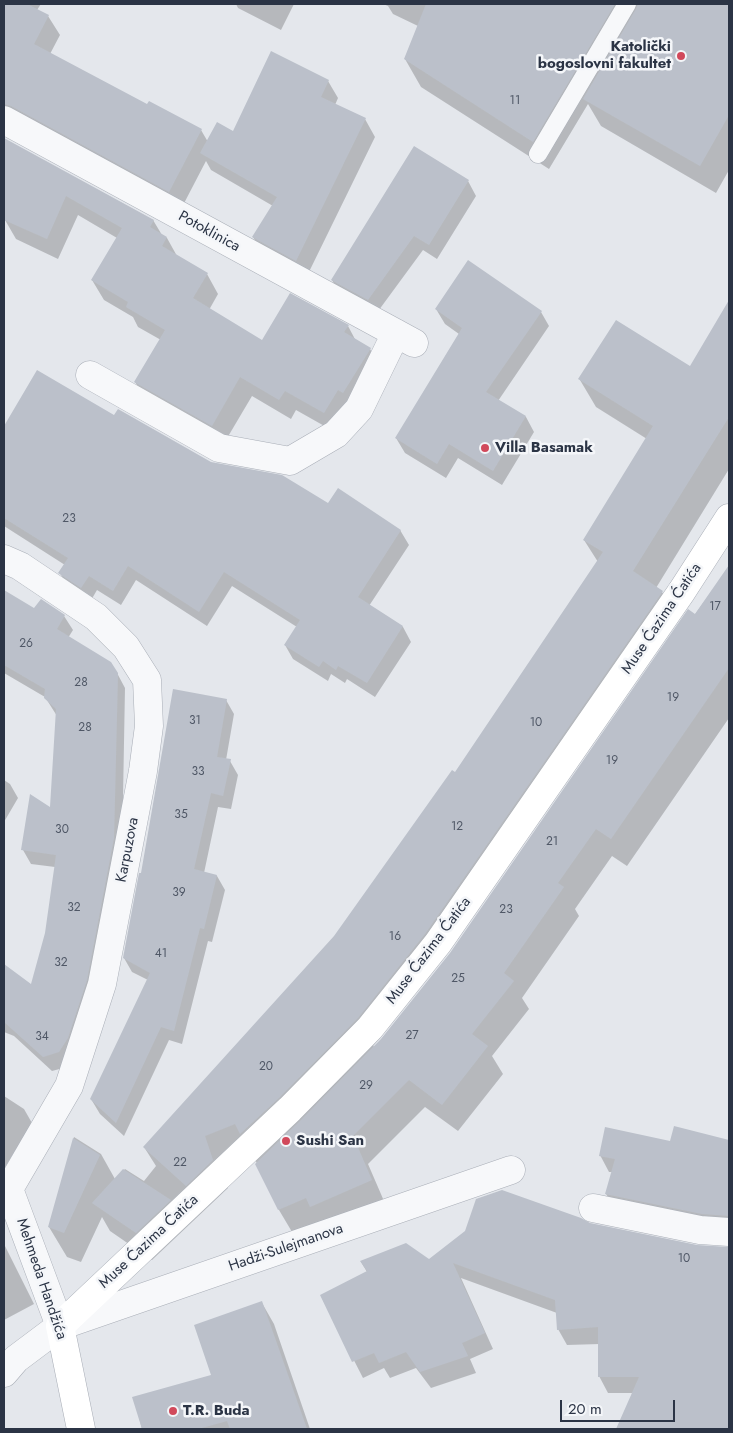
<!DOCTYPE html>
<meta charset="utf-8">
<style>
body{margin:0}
#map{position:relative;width:733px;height:1433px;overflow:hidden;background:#e4e7ec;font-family:Jost,sans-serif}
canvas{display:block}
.frame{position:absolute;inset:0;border:5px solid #2b3445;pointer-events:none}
.scale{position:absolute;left:560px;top:1400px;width:115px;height:22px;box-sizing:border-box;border:2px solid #2b3445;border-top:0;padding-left:6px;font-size:15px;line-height:18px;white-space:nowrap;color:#2b3445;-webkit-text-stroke:4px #f4f6f9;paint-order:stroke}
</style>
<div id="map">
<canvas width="733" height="1433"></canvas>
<div class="frame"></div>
<div class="scale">20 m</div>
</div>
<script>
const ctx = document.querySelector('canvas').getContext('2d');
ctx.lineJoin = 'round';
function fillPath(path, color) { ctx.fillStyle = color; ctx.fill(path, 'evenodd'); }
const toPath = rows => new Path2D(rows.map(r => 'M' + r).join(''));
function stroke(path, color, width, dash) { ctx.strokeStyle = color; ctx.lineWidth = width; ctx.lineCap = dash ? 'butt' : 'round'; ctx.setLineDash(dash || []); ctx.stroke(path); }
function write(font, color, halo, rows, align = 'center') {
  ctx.font = font + ' Jost,sans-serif'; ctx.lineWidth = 5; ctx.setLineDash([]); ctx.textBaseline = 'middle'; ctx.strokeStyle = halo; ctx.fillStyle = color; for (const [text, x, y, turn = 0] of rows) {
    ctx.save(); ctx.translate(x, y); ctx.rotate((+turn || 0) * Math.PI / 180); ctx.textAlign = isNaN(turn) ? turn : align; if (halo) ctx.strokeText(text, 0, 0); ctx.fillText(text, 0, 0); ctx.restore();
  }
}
const shadow = toPath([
 [4,4,41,4,37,10,48,16,60,35,50,54,148,106,201,130,208,142,233,133,328,81,338,98,335,105,365,119,375,137,306,278,263,254,253,237,273,206,211,170,206,161,180,211,4,130],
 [236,4,294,4,281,30,238,8],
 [383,4,729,4,729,170,716,193,601,126,588,104,549,169,421,87,405,59,418,26,393,14,388,6],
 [4,139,153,220,162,235,167,238,177,256,207,274,218,294,209,310,263,342,348,326,356,341,370,349,381,369,335,432,296,410,291,419,252,396,223,445,147,402,135,382,161,340,138,327,133,317,104,300,92,280,117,238,78,215,58,259,16,239,5,220,9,211,4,209],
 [468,181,476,196,437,259,423,250,376,314,340,295,332,280],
 [729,302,729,469,656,588,662,592,678,620,441,961,373,1046,375,1047,451,954,729,567,729,718,627,866,612,856,575,909,579,916,522,998,529,1009,492,1056,503,1074,458,1131,425,1107,368,1164,387,1208,295,1237,279,1210,251,1151,220,1164,228,1188,152,1260,110,1231,102,1217,81,1262,67,1257,49,1227,74,1137,101,1154,115,1179,125,1169,144,1181,156,1166,144,1147,335,937,455,774,598,562,584,540,647,439,596,407,580,380,690,368],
 [436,309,541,312,549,326,498,401,526,417,534,432,502,485,458,458,446,478,405,453,396,438,459,334,445,324],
 [37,372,114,417,211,463,400,530,409,545,369,606,403,627,411,642,375,697,347,679,345,683,331,674,328,681,293,659,285,645,297,627,232,586,207,626,136,580,121,605,97,590,90,602,68,587,60,573,65,565,4,526,4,429],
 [4,592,34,610,64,616,73,630,68,638,117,673,125,688,122,853,67,1067,52,1071,14,1036,4,1032,4,966,31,987,46,933,55,867,31,864,23,850,51,809,57,716,45,697,4,673],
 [226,700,234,714,226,760,230,761,238,775,231,809,218,807,204,873,217,876,225,890,212,942,208,941,182,1044,169,1040,124,1136,100,1114,91,1099,148,980,132,972,124,958],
 [4,780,10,784,18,798,4,822],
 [4,1096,24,1109,32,1123,4,1169,11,1182,4,1193],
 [675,1128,729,1142,729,1232,616,1210,606,1194,613,1172,609,1172,600,1155,671,1142],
 [589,1224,699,1247,729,1249,729,1429,617,1429,633,1393,608,1393,599,1376,600,1344,567,1345,558,1329,557,1313,461,1278,493,1349,470,1359,476,1373,431,1388,416,1368,390,1378,384,1368,363,1378,321,1296,367,1272,361,1262,429,1261],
 [4,1244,34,1304,4,1320],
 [262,1303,274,1324,310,1429,142,1429,134,1398,213,1375]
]);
const building = toPath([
 [4,4,27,4,49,15,34,44,147,104,149,101,202,129,169,192,11,106,4,104],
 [426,4,615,4,533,142,404,59],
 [638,4,729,4,729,115,700,166,583,99,636,9],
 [271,51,329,80,321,97,366,118,296,261,252,237,277,197,200,153,217,122,233,131],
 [4,138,154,220,150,227,167,237,162,246,208,273,193,298,262,340,290,293,349,325,344,332,371,348,343,393,338,390,324,413,285,391,279,400,240,377,212,426,134,382,165,330,126,307,128,302,91,280,122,228,66,196,47,239,4,220],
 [414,146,469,180,429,245,414,236,368,300,331,280],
 [468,260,542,311,486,392,526,416,493,471,449,444,437,464,395,438,462,328,435,309],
 [729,300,729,417,633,571,663,591,425,934,358,1018,279,1098,240,1134,235,1124,205,1136,213,1160,186,1186,143,1147,334,936,452,770,455,772,603,552,583,540,653,426,578,379,616,320,690,366],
 [37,370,114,415,118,409,211,462,282,475,328,503,338,488,401,530,358,597,403,626,367,683,338,666,336,670,323,661,319,667,284,645,300,620,224,572,199,612,128,566,113,591,89,576,81,588,58,573,68,558,4,518,4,426],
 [729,565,729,668,611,839,596,829,558,883,564,887,504,973,514,981,472,1034,488,1046,442,1105,409,1080,353,1136,372,1180,310,1207,306,1198,278,1210,255,1164,301,1120,381,1039,450,953,688,609,695,614],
 [4,590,34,608,41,599,65,615,57,629,111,662,118,673,114,838,87,980,68,1038,59,1052,43,1057,4,1022,4,964,31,984,45,933,56,855,21,850,30,794,50,807,56,709,44,698,45,689,4,665],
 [173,689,227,699,217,757,231,759,223,796,211,793,194,869,217,875,204,929,200,928,174,1031,161,1027,116,1123,90,1099,150,973,123,958,139,873,141,873],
 [674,1126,729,1140,729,1216,702,1214,605,1194,615,1159,599,1156,605,1127,670,1141],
 [73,1138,100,1155,64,1233,48,1227],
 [123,1169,171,1200,136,1233,92,1203],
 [502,1190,581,1218,590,1223,697,1245,729,1247,729,1429,616,1429,639,1377,598,1377,598,1327,557,1330,555,1300,453,1263,485,1333,462,1343,468,1356,420,1372,406,1352,379,1363,374,1353,352,1362,320,1295,367,1271,360,1261,406,1243,429,1259,465,1231,476,1199],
 [262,1301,307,1429,230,1429,227,1421,198,1429,142,1429,132,1397,211,1375,194,1325]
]);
const lane = toPath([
 [538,154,627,4]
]);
const street = toPath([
 [4,120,414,343],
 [90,375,219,448,290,461,336,434,359,409,396,333],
 [4,559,20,566,96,617,126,647,147,680,149,726,143,771,102,984,69,1086,9,1189,4,1193],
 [9,1189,60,1326],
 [593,1208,700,1230,729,1232],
 [4,1373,16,1359,60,1326,511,1170]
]);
const secondary = toPath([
 [81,1429,60,1326,290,1109,370,1028,438,943,682,591,729,518]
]);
const markers = [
 [681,56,5,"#d1495b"],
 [485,448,5,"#d1495b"],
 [286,1141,5,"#d1495b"],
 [173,1411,5,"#d1495b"]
];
const numberNames = [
 ["11",515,101],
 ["23",69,519],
 ["17",715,607],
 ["26",26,644],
 ["28",81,683],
 ["19",673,698],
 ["31",195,721],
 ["10",536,723],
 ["28",85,728],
 ["19",612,761],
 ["33",198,772],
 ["35",181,815],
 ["12",457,827],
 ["30",62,830],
 ["21",552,842],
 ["39",179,893],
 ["32",74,908],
 ["23",506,910],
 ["16",395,937],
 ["41",161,954],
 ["32",61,963],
 ["25",458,979],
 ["27",412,1036],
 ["34",42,1037],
 ["20",266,1067],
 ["29",366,1086],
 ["22",180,1163],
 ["10",684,1259]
];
const poiNames = [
 ["Katolički",671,47,"right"],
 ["bogoslovni fakultet",671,64,"right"],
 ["Villa Basamak",495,448],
 ["Sushi San",296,1141],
 ["T.R. Buda",183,1411]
];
const streetNames = [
 ["Potoklinica",209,232,29],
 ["Muse Ćazima Ćatića",662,619,-56],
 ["Karpuzova",128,850,-79],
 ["Muse Ćazima Ćatića",429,951,-53],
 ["Muse Ćazima Ćatića",149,1242,-43],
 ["Hadži-Sulejmanova",286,1248,-19],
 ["Mehmeda Handžića",41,1279,71]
];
fillPath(shadow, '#0003');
fillPath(building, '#bbc0ca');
stroke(lane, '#a9aeb7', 19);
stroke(street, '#a9aeb7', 29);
stroke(secondary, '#a9aeb7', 29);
stroke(lane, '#f7f8fa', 18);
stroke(street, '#f7f8fa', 28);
stroke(secondary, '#fff', 28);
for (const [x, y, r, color] of markers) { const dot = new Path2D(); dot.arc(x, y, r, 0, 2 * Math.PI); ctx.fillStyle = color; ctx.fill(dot); stroke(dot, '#f4f6f9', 2); }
write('12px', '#4f5766', null, numberNames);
write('bold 15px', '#2b3445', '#f4f6f9', poiNames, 'left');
write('15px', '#2b3445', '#f4f6f9', streetNames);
</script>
